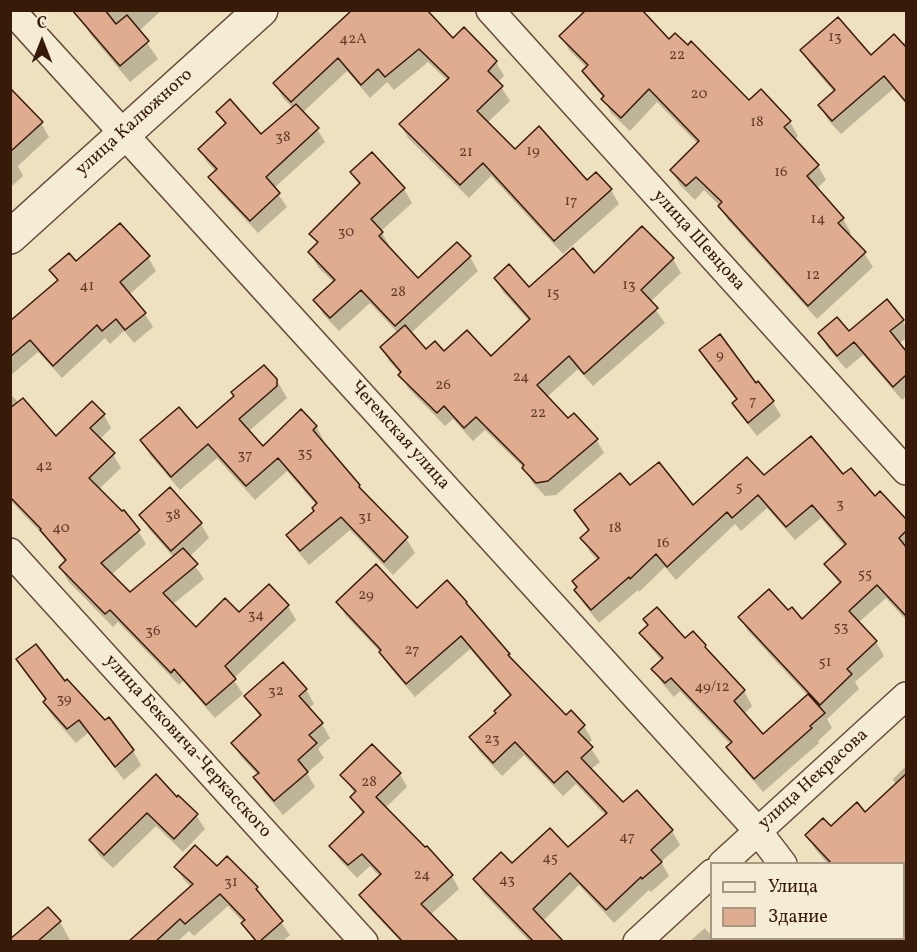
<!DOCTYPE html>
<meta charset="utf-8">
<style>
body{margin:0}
#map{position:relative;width:917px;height:952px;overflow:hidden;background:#eee1bf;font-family:Vollkorn,serif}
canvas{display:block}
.frame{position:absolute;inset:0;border:12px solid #381a08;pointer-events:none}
.legend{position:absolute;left:710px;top:862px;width:195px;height:78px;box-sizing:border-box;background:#f4ecd5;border:2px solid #a99883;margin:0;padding:8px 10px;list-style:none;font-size:18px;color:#381a08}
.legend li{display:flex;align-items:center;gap:12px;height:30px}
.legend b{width:30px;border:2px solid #a99883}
.north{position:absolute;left:12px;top:12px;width:60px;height:60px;-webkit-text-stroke:4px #f4ecd5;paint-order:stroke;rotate:0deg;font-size:16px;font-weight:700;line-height:24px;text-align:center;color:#381a08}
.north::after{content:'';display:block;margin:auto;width:21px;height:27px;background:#381a08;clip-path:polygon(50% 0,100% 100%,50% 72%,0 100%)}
</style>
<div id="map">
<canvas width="917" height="952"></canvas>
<div class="frame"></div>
<ul class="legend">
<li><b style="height:8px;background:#f4ecd5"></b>Улица</li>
<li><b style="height:16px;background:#dfac8f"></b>Здание</li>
</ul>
<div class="north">С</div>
</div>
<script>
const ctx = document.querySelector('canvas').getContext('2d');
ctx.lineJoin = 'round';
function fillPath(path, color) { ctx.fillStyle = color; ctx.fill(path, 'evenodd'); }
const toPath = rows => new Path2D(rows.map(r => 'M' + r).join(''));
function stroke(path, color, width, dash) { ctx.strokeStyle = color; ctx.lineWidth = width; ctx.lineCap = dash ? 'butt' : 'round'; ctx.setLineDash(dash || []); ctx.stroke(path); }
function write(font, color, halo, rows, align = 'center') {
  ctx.font = font + ' Vollkorn,serif'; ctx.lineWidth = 4.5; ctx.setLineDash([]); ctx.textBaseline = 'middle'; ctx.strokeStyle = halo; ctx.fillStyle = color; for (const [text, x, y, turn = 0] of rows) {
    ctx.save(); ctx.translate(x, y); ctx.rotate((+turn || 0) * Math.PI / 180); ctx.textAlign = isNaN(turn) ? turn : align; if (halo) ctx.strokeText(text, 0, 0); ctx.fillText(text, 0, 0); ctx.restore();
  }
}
const shadow = toPath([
 [88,10,162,10,139,31,158,59,130,82,90,34,80,17],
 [354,10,453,40,496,62,504,76,498,82,510,101,487,123,515,151,611,190,619,204,563,254,491,176,469,198,408,138,400,124,448,81,428,62,394,90,387,82,370,98,347,71,302,113,317,129,325,142,274,188,287,207,258,233,218,190,210,177,216,172,207,162,200,149,225,125,218,112,261,137,293,108,283,98,275,84],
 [579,10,643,10,669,41,749,103,761,91,790,122,798,136,794,140,818,166,826,180,816,189,843,219,851,233,848,236,864,253,873,267,817,319,728,220,720,206,704,190,695,200,680,185,672,171,698,144,657,102,630,131,611,113,604,98,592,85,584,71,587,68,569,50,561,36,583,15],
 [906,41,906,104,893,89,841,134,828,120,820,105,835,93,810,64,802,50,871,57,902,45],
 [10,96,41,123,49,137,18,166,23,176,10,188],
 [351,172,404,189,412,203,381,231,390,247,389,248,418,280,470,257,478,271,410,334,426,351,491,358,530,322,503,292,495,278,529,289,594,275,642,228,673,259,681,273,650,302,665,323,593,386,578,369,547,397,568,420,596,439,604,453,556,495,545,496,532,482,525,469,485,430,473,441,453,419,445,426,408,388,401,374,389,361,382,348,398,333,370,303,339,331,323,314,315,300,334,283,318,267,310,252,317,244,311,234,360,186],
 [148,257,156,271,129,295,145,314,153,327,134,343,124,331,110,344,105,338,62,378,38,352,10,376,10,323,58,282,51,270,76,263],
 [903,321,906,327,906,338,899,344,906,353,906,396,902,400,863,355,846,369,828,348,820,333,849,333],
 [701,350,756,385,758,384,773,402,781,416,757,436,742,417,734,403,737,400,709,365],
 [264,367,279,384,287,398,248,432,263,448,316,426,324,441,322,443,364,494,406,538,415,553,393,575,350,530,309,565,296,549,288,535,316,512,317,506,287,471,255,500,217,458,180,490,150,455,142,441,197,430,236,397],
 [10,394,56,438,104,415,111,428,99,440,113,454,121,468,99,489,138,531,146,544,111,575,130,594,174,558,149,529,141,515,170,489,201,524,209,538,189,557,204,579,172,605,196,629,239,614,269,586,288,606,296,620,233,679,243,694,215,718,183,681,179,685,118,622,113,627,68,581,61,568,66,563,45,537,10,500],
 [843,476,874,498,880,493,906,522,906,620,886,598,858,623,876,642,884,656,855,682,859,689,827,719,832,728,818,741,819,743,763,792,737,761,728,747,731,745,680,691,674,697,662,683,653,669,662,661,650,647,641,633,685,640,705,646,710,655,744,691,752,706,744,714,763,736,808,696,748,631,740,617,788,612,802,621,840,585,826,565,845,547,821,518,795,540,767,508,741,531,735,524,676,580,665,567,639,592,638,590,599,623,584,604,576,590,598,561,590,552,582,538,589,531,576,511,629,487,693,507,764,478],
 [338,602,417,610,466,603,512,661,566,717,571,712,584,726,592,740,588,744,600,762,590,770,622,804,637,792,672,831,680,845,661,862,669,876,651,892,649,890,614,923,579,885,543,921,562,942,530,942,483,893,475,879,568,849,606,816,576,784,563,796,524,755,502,776,479,751,471,738,497,714,511,697,470,649,415,697,389,666,382,654,346,616],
 [18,659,65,684,105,722,109,719,133,751,141,765,124,780,88,733,76,743,53,717,44,703,47,700],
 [306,689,314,704,308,709,322,724,330,738,318,749,324,758,307,773,315,787,283,815,264,792,255,778,258,775,241,757,233,743,260,717,246,696],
 [906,766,906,850,899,857,906,865,906,897,904,899,904,864,828,864,815,849,807,835,831,828,865,814,896,785,893,779],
 [400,774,407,787,385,808,452,876,459,889,430,915,455,942,401,942,369,908,361,895,380,877,370,866,357,878,339,859,331,846,363,815,352,797,355,794,342,775],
 [156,776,177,799,196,815,205,829,183,852,156,826,113,868,99,855,91,841],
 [176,867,217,868,257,888,290,935,282,942,255,942,244,923,228,906,194,936,189,931,177,942,132,942,191,887,184,880],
 [60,922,71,942,22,942],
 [705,928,710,934,712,932,712,938,769,938,771,942,689,942]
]);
const building = toPath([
 [72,10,105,10,116,24,127,15,149,41,120,66,72,10],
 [352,10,427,10,453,38,464,27,497,61,488,71,503,86,477,111,515,149,539,126,587,180,596,172,612,189,554,241,483,163,460,185,399,124,449,78,419,49,385,77,378,69,361,85,338,58,291,102,273,83,352,10],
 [586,10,642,10,669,39,675,33,688,45,691,41,749,100,761,89,791,121,784,127,819,165,807,176,844,218,838,223,866,252,808,306,718,206,722,202,696,177,686,186,670,170,699,141,649,89,621,118,601,99,604,96,582,71,588,65,559,36,586,10],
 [838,17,871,55,894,34,906,47,906,102,884,76,832,121,818,105,835,90,800,50,838,17],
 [10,88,43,122,10,152,10,88],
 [230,99,261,134,296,104,319,128,266,177,280,193,250,221,208,177,217,169,198,149,226,123,216,112,230,99],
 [372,152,405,188,371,219,383,232,379,236,418,278,457,242,471,256,395,326,361,290,330,318,313,300,335,280,308,252,318,242,309,234,360,183,350,172,372,152],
 [120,223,150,256,120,282,146,313,125,330,116,319,102,331,97,325,53,366,30,340,10,357,10,321,58,280,49,270,69,253,76,261,120,223],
 [642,226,674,258,641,290,658,308,584,374,569,356,537,385,568,418,574,413,598,439,548,481,536,483,522,468,524,465,476,417,464,428,444,406,437,413,398,375,401,372,380,347,405,325,426,349,435,341,444,351,467,330,491,356,530,319,494,278,509,264,529,287,573,248,594,273,642,226],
 [887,299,904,320,890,331,906,351,906,375,893,387,854,342,837,356,818,333,837,317,849,331,887,299],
 [720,334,756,383,758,381,774,401,748,423,732,403,737,399,699,350,720,334],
 [264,365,277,379,277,386,239,419,263,446,301,409,317,426,313,430,360,485,359,487,408,537,384,562,341,517,300,551,286,535,314,511,312,508,317,503,278,458,246,486,208,444,171,477,140,440,179,407,197,428,234,396,231,392,264,365],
 [23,398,56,436,92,401,105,414,90,428,115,453,89,478,122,511,124,510,140,530,101,563,130,592,183,548,198,564,163,593,196,627,225,598,239,612,269,584,289,605,225,666,236,679,206,705,174,669,171,673,110,610,105,614,59,567,66,560,40,530,41,529,10,497,10,408,23,398],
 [811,436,843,474,851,468,875,496,880,491,906,519,906,531,899,538,906,547,906,616,877,585,849,611,877,641,847,669,852,674,820,705,738,617,769,589,788,610,792,607,802,619,841,582,824,564,846,544,812,505,786,527,758,495,732,518,727,512,667,567,656,554,630,579,629,577,591,610,574,590,577,587,572,581,599,558,580,538,589,530,574,510,620,473,630,485,659,462,693,505,747,457,764,475,811,436],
 [170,487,202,523,171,551,139,515,170,487],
 [376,564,417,608,447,580,467,602,466,603,510,654,508,655,566,715,571,710,585,725,578,732,593,747,581,758,623,802,637,790,673,830,651,850,662,862,642,879,641,877,606,910,570,873,533,909,564,942,534,942,473,879,501,852,512,863,550,828,568,847,607,813,567,771,554,783,515,742,493,763,469,737,496,713,494,711,511,695,461,636,406,684,379,652,381,650,336,602,376,564],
 [657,607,685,638,693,631,706,645,705,647,745,690,734,701,763,734,808,694,825,713,810,726,812,728,754,779,726,747,732,742,671,678,665,683,651,669,663,658,639,633,648,625,643,619,657,607],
 [36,644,65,681,67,679,105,720,109,717,134,750,115,767,79,720,67,729,43,702,46,699,16,659,36,644],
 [283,662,307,689,299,696,323,723,309,735,317,743,298,760,308,772,274,801,253,777,259,773,231,743,261,715,244,696,283,662],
 [372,744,401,773,376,797,425,847,427,846,453,875,421,904,459,942,403,942,359,895,381,874,362,854,348,865,329,846,364,812,350,797,356,791,340,775,372,744],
 [156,774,177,797,178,795,198,814,174,839,147,813,104,855,89,840,156,774],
 [906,774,906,864,832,864,805,835,823,818,831,826,857,802,865,812,906,774],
 [195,845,217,866,227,856,258,887,256,889,283,921,259,942,257,942,241,923,245,920,220,894,185,924,180,919,155,942,128,942,193,884,174,867,195,845],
 [48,907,61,921,37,942,10,942,10,939,48,907]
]);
const minor = toPath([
 [11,10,757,830,783,864],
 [490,10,906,471],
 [10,552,364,942],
 [722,864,906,696],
 [850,938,852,942],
 [637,942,712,873]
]);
const tertiary = toPath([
 [10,237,261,10]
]);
const numberNames = [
 ["13",835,38],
 ["42А",353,40],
 ["22",677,56],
 ["20",699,95],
 ["18",757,123],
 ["38",283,138],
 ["19",533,152],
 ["21",466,153],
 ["16",781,173],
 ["17",571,202],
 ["14",818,220],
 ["30",346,233],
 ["12",813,276],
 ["13",629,286],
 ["41",87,287],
 ["28",398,293],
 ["15",553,294],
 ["9",720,356],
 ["24",521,378],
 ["26",443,386],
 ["7",753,402],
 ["22",538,414],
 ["35",305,454],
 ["37",245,456],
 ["42",44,467],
 ["5",739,488],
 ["3",840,505],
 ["38",173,516],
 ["31",365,518],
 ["40",61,529],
 ["18",615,529],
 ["16",663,544],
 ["55",865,575],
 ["29",366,596],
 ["34",256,616],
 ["53",841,628],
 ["36",153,632],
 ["27",412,651],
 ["51",825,663],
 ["49/12",712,688],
 ["32",276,692],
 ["39",64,700],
 ["23",492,740],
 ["28",369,783],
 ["47",627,838],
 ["45",550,859],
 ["24",422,876],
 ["43",507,881],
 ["31",231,883]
];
const streetNames = [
 ["улица Калюжного",135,123,-42],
 ["улица Шевцова",698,241,48],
 ["Чегемская улица",399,436,48],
 ["улица Бековича-Черкасского",187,747,48],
 ["улица Некрасова",814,780,-42]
];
fillPath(shadow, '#0003');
fillPath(building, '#dfac8f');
stroke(building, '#381a08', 1.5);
stroke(minor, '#664c36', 30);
stroke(tertiary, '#664c36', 36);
stroke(minor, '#f4ecd5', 27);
stroke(tertiary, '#f4ecd5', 33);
write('15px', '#623e2a', null, numberNames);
write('18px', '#381a08', '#f4ecd5', streetNames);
</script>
